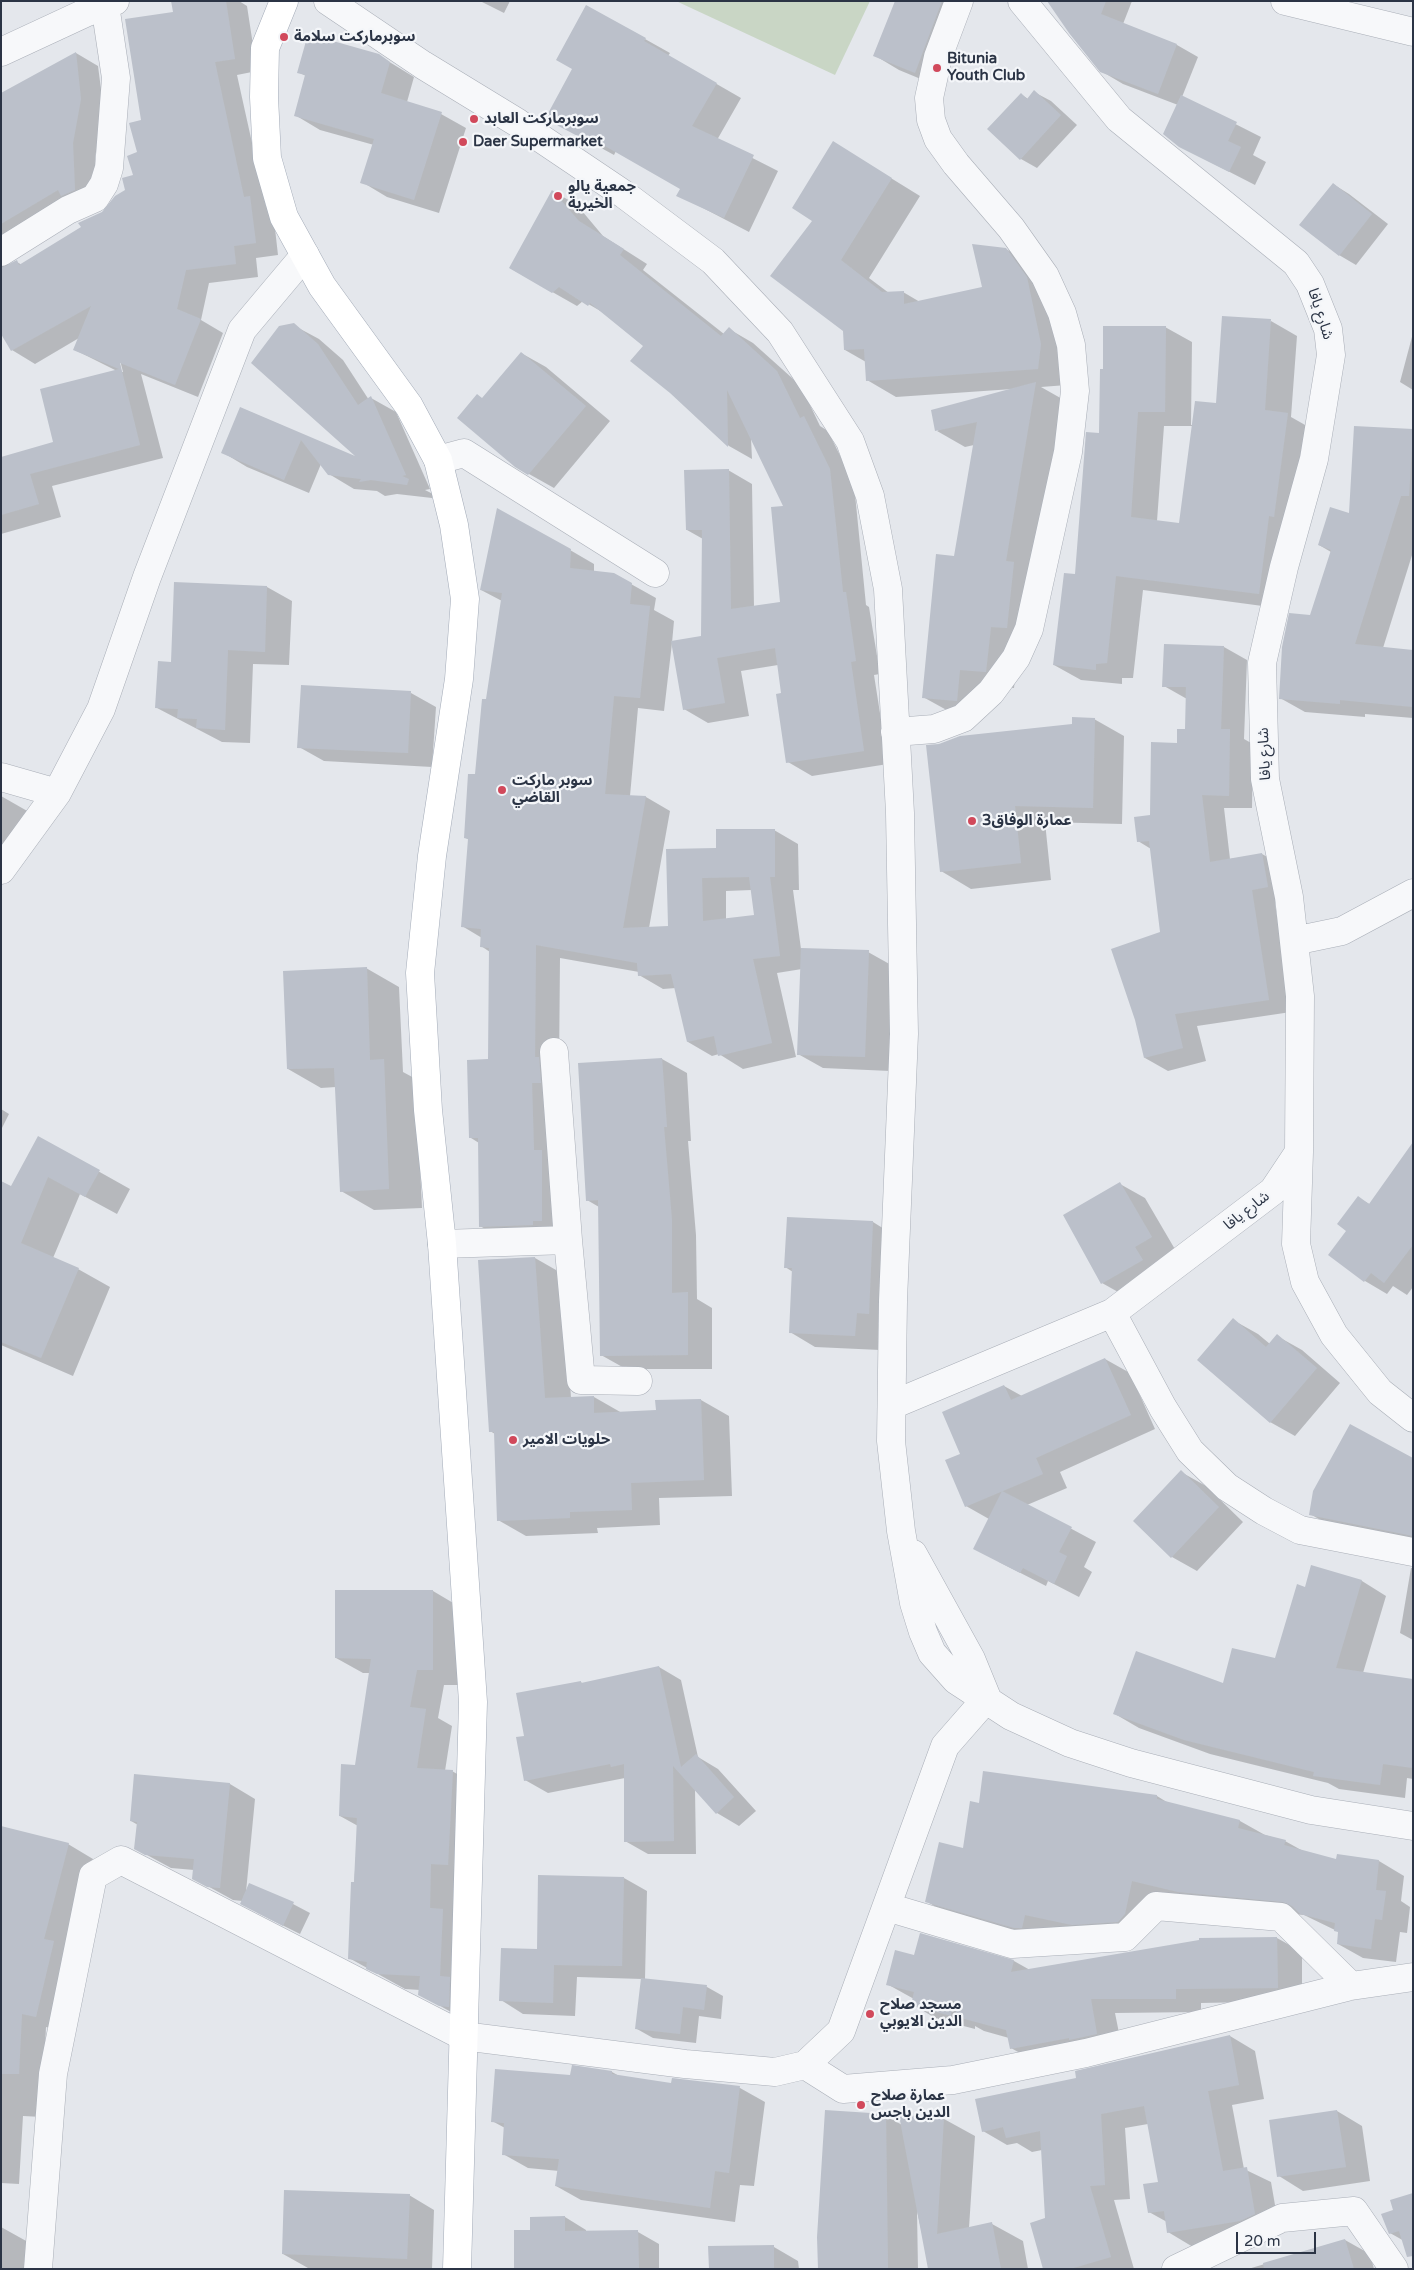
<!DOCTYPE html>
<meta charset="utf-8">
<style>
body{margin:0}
#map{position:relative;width:1414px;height:2270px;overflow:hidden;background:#e4e7ec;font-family:"Varela Round",sans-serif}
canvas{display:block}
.frame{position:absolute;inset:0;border:2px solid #2b3445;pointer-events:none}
.scale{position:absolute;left:1236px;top:2232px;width:80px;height:22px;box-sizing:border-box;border:2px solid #2b3445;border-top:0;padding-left:6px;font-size:15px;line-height:18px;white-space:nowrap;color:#2b3445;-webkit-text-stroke:4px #f4f6f9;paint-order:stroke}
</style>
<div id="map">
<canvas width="1414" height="2270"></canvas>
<div class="frame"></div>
<div class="scale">20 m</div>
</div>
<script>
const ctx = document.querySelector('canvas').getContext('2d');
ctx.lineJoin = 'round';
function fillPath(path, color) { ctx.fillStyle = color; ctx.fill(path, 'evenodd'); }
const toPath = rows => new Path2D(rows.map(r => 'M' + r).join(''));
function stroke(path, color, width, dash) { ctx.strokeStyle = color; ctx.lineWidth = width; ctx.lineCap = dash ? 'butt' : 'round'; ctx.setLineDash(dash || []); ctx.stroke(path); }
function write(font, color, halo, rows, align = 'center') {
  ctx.font = font + ' "Varela Round","Noto Sans Arabic",sans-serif'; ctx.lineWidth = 4.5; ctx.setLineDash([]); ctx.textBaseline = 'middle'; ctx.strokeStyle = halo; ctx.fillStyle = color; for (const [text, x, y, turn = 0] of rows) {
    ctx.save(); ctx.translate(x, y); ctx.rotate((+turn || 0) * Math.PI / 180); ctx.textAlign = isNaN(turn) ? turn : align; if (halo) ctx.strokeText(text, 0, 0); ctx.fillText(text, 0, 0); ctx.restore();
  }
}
const green = toPath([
 [676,1,870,1,835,75]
]);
const shadow = toPath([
 [172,1,239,1,247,6,257,71,237,75,266,206,273,211,278,255,256,258,258,277,209,283,201,320,223,333,198,397,141,374,163,458,52,486,61,517,1,534,1,459,55,443,117,371,75,350,79,338,35,364,12,350,1,331,1,94,76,53,98,66,104,112,95,157,97,203,10,258,8,266,17,262,22,265,82,227,103,213,127,190,134,176,139,153,142,121,174,13],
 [119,356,123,372,121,372],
 [480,1,510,1,504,13],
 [897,1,957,1,940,87,899,70,874,55],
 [1048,1,1132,1,1123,24,1177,45,1198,57,1182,97,1261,137,1253,155,1266,162,1255,185,1179,146,1178,105,1123,84,1101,71],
 [645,39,670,53,668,56,741,98,717,140,778,171,749,232,678,195,681,188,616,151,614,155,572,132],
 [378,55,414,77,407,102,441,114,466,128,439,213,387,197,362,182,374,145,320,130,295,115,306,76,298,72],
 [1034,92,1051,101,1077,125,1037,168,1021,159,1021,94,1028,99],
 [834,143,920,196,869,278,889,293,903,292,920,302,984,288,1006,249,1035,266,1055,295,1067,385,1041,387,1064,400,1019,643,1014,688,989,686,985,717,952,713,923,697,955,557,974,445,965,447,937,431,1013,389,896,397,867,380,866,362,845,350,844,330,814,220],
 [1333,184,1349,194,1388,224,1356,265,1339,255],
 [553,191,577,205,603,236,647,264,643,270,724,334,729,329,753,343,801,386,820,426,828,431,854,484,866,605,869,607,880,674,874,675,888,764,812,776,788,762,783,694,778,665,741,671,749,716,708,723,684,709,672,643,664,711,638,708,630,796,646,797,670,811,649,928,669,927,717,849,774,830,798,844,799,890,793,890,801,949,868,952,893,966,890,1071,823,1068,798,1054,802,969,777,973,796,1057,743,1069,719,1054,712,1056,688,1042,676,988,663,989,639,975,639,972,560,958,559,1070,566,1234,504,1240,480,1226,479,1143,471,1138,489,1060,490,952,481,946,482,938,462,926,469,840,466,838,502,601,481,590,570,550,594,564,594,572,613,574,656,598,654,610,674,621,672,643,702,637,703,539,687,530,728,470,752,484,754,607,782,603,785,507,751,438,752,459,729,446,671,392,644,346,604,313,583,301,577,306,510,268],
 [752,890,755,916,726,920,726,891],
 [1271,321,1297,336,1291,417,1314,430,1285,609,1143,590,1133,678,1122,678,1122,684,1081,680,1054,665,1076,576,1101,434,1104,370,1165,327,1192,342,1191,425,1193,425,1217,405],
 [1164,426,1193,426,1180,524,1157,521],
 [293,325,319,339,343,360,369,400,371,398,396,412,430,489,425,490,433,494,432,498,397,494,385,496,377,491,354,489,329,474,321,464,309,493,247,467,222,452,241,408,360,459],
 [1413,333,1413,390,1400,382],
 [521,353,546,367,610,421,554,488,529,474,484,399],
 [1413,430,1413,552,1383,648,1413,651,1413,718,1365,714,1365,717,1305,712,1280,698,1311,616,1331,552,1319,545,1351,515],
 [267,587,292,601,289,665,253,664,250,743,222,742,157,708,172,663],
 [1224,647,1247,660,1244,739,1253,744,1252,808,1224,808,1230,859,1262,854,1285,867,1291,900,1275,903,1291,1012,1197,1026,1206,1061,1168,1071,1145,1058,1162,933,1151,849,1138,841,1151,816,1178,744,1187,730,1187,699,1164,686],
 [411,693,436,707,432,767,324,761,299,747],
 [1094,719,1124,736,1122,824,1045,822,1051,880,971,889,941,871,1074,725],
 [1,796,29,812,1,868],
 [366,968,399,987,403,1072,416,1079,422,1208,374,1210,341,1191,336,1087,321,1088,288,1069],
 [662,1059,687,1073,691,1141,688,1141,696,1235,697,1299,712,1308,712,1369,626,1369,601,1355,599,1207,587,1200],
 [1,1109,9,1114,1,1130],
 [39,1138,130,1189,117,1214,80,1194,53,1258,78,1269,110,1287,73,1376,1,1345,1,1183,12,1187],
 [1413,1144,1413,1287,1407,1295,1393,1286,1387,1294,1365,1281,1330,1255,1348,1231,1359,1198,1371,1205],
 [1120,1184,1145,1198,1176,1251,1127,1297,1102,1283],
 [873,1222,897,1237,880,1350,815,1347,790,1332,793,1272,785,1267],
 [535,1258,563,1274,571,1398,594,1397,622,1413,657,1411,701,1400,729,1416,732,1496,659,1498,660,1525,597,1528,598,1533,526,1536,498,1520,495,1434,490,1431],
 [1233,1320,1258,1334,1270,1344,1277,1336,1302,1350,1340,1383,1295,1436,1270,1422],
 [1105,1359,1130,1373,1155,1429,1060,1472,1067,1488,1027,1505,1096,1542,1084,1567,1092,1572,1079,1597,1048,1581,1046,1586,999,1562,989,1519,966,1506,961,1455,1004,1386,1022,1396],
 [1413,1459,1413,1543,1335,1528,1310,1514],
 [1181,1472,1206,1486,1243,1522,1197,1571,1172,1557],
 [1312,1567,1362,1581,1386,1596,1363,1673,1413,1688,1413,1779,1407,1778,1405,1798,1339,1789,1328,1783,1210,1754,1139,1728,1115,1714,1224,1685,1276,1659,1306,1588],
 [1411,1568,1413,1568,1413,1640,1400,1633],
 [336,1591,433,1591,460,1607,460,1685,444,1685,438,1718,452,1726,445,1771,452,1771,479,1787,467,2021,419,1994,420,1990,405,1989,349,1958,358,1826,340,1816,356,1766,370,1673,363,1673,336,1658],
 [659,1667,681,1680,698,1757,718,1769,756,1811,739,1826,717,1813,695,1789,696,1854,648,1854,625,1841,625,1778,548,1793,525,1780,526,1737,581,1682,583,1684],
 [135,1775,230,1784,255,1799,246,1892,293,1904,310,1913,300,1934,258,1913,242,1901,233,1900,193,1878,194,1870,171,1868,136,1849,138,1825,131,1821],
 [1157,1796,1170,1804,1240,1821,1265,1835,1285,1841,1303,1851,1337,1860,1338,1856,1379,1861,1404,1876,1401,1901,1410,1907,1407,1933,1400,1932,1396,1962,1363,1958,1338,1944,1339,1932,1304,1915,1204,1906,1157,1894,1150,1929,1047,1941,951,1916,926,1901,964,1849,980,1804],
 [1,1827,68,1844,93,1859,69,1951,61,2031,46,2027,42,2117,23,2116,19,2184,1,2183],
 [624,1878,647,1891,645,1979,707,1987,723,1996,721,2019,699,2016,696,2043,653,2038,637,2029,642,1979,577,1977,575,2016,523,2014,501,2000],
 [1277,1938,1302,1952,1302,2001,1201,2003,1201,2012,1115,2013,1122,2048,1036,2062,1011,2048,1009,2038,984,2031,975,2026,975,2029,937,2019,913,2005,914,1999,887,1984,915,1956,1014,1961,1030,1970],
 [1230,2036,1255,2051,1264,2099,1232,2105,1244,2169,1271,2182,1279,2228,1193,2247,1168,2232,1167,2222,1149,2212,1159,2183,1148,2124,1125,2128,1130,2199,1114,2200,1134,2269,1044,2269,1047,2219,1042,2150,1032,2152,1017,2143,1007,2145,983,2131,1078,2079],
 [612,2072,621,2077,672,2084,740,2088,765,2102,754,2186,740,2185,735,2222,581,2200,556,2186,559,2171,528,2168,503,2154,505,2128,492,2121,571,2077],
 [1337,2111,1362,2126,1370,2181,1303,2191,1279,2176],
 [885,2115,902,2125,900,2116,944,2119,975,2136,969,2228,992,2224,1023,2241,1028,2269,930,2269,917,2211,918,2269,819,2269],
 [409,2195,434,2210,432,2269,308,2268,283,2254],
 [1395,2211,1413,2246,1390,2233],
 [565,2217,586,2230,586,2232,638,2232,659,2244,659,2269,516,2269,531,2231],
 [1,2227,28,2242,25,2269,1,2269],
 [1345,2240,1370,2254,1374,2269,1248,2269],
 [774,2247,798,2261,799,2269,710,2269]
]);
const building = toPath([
 [171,1,226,1,235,59,215,62,244,197,250,196,256,243,234,246,236,264,186,270,177,309,201,319,175,385,120,363,140,445,30,474,39,504,1,515,1,457,53,442,40,389,119,369,73,350,91,306,11,351,1,334,1,268,17,260,19,265,81,227,78,223,102,212,115,196,125,190,122,178,133,175,127,156,137,152,129,123,141,120,125,19,173,12],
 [895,1,942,1,915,73,873,56],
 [1047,1,1106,1,1101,14,1177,44,1158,94,1100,72,1069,33],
 [586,5,646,38,644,41,717,83,692,126,754,155,724,218,676,196,680,189,591,138,589,142,545,119,572,69,556,60],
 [308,34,379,54,390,62,381,93,442,112,414,200,360,183,374,139,294,116,305,75,297,73],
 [76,52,81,99,73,143,75,190,61,196,58,190,1,224,1,93],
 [1034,90,1061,115,1020,160,987,129,1021,93,1027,99],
 [1181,95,1237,122,1228,141,1241,147,1229,172,1179,147,1163,134],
 [833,141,892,178,841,260,882,292,904,291,904,304,982,287,972,244,1006,248,1027,277,1041,344,1038,369,866,381,864,349,844,350,843,331,770,276,812,221,792,208],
 [1333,183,1372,214,1339,256,1299,225],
 [552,190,579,221,624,249,620,255,721,336,729,327,777,371,800,418,804,416,830,469,843,592,846,592,856,661,851,662,864,751,786,763,776,694,781,693,775,648,717,658,725,703,683,710,671,641,701,636,702,530,686,530,684,470,729,469,731,609,780,602,771,507,783,506,727,390,728,447,670,393,630,361,643,346,590,303,588,306,559,287,552,293,509,268],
 [1222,316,1271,319,1265,410,1288,413,1274,517,1269,516,1259,594,1116,576,1107,663,1096,664,1096,670,1053,665,1064,573,1075,574,1086,432,1099,433,1100,369,1103,369,1103,326,1166,326,1165,412,1138,412,1131,517,1179,523,1195,401,1216,403],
 [294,323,318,344,358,405,371,396,406,475,402,476,409,479,407,485,371,480,359,482,361,479,328,475,301,440,284,480,221,453,240,407,355,456,251,363,279,326],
 [521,352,586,406,528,475,515,467,457,418,477,394,482,398],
 [1036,382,1006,561,1014,562,1007,628,991,627,986,672,960,670,957,701,922,698,936,554,954,556,977,422,935,431,931,410],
 [1354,426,1413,429,1409,496,1401,496,1355,644,1413,650,1413,707,1340,700,1340,704,1279,699,1282,647,1289,613,1310,615,1331,550,1318,545,1330,507,1349,513],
 [497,508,571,549,570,568,614,573,632,583,630,604,650,606,640,698,614,696,605,794,646,796,623,928,668,926,666,849,716,848,716,829,775,829,775,877,770,877,780,956,753,959,772,1043,718,1056,714,1036,687,1042,671,974,638,976,637,963,536,945,535,1057,539,1057,541,1083,532,1083,534,1150,542,1150,542,1221,533,1221,533,1225,479,1227,478,1138,469,1138,467,1060,488,1059,489,948,480,947,481,929,461,927,468,839,464,838,468,774,475,774,482,699,486,699,502,593,480,590],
 [749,877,754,915,703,921,702,878],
 [174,582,267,586,265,652,228,650,225,730,196,728,197,719,177,718,178,709,155,708,158,661,171,662],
 [1164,644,1224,646,1221,729,1230,729,1229,796,1202,795,1210,862,1262,853,1268,887,1252,890,1269,1000,1175,1014,1183,1048,1144,1058,1135,1020,1111,949,1160,932,1149,841,1137,842,1134,817,1150,815,1151,742,1177,743,1177,729,1185,729,1186,687,1162,687],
 [301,685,411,691,408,753,297,748],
 [1072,717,1095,718,1093,808,1015,806,1021,863,940,872,926,745,939,744,960,736,1072,724],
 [801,948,869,950,865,1057,797,1055],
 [367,967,370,1060,384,1059,389,1189,340,1192,334,1068,287,1069,283,971],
 [662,1058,667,1127,664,1127,672,1220,672,1293,688,1292,688,1355,600,1356,598,1200,586,1201,578,1063],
 [38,1136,100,1170,85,1197,48,1177,21,1243,79,1268,41,1358,1,1342,1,1181,11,1186],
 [1413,1142,1413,1245,1384,1283,1371,1273,1364,1282,1328,1255,1346,1231,1337,1224,1358,1196,1369,1204],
 [1120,1182,1152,1237,1135,1247,1143,1260,1101,1284,1063,1215],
 [787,1217,873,1221,869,1314,857,1313,855,1336,789,1333,792,1268,784,1268],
 [535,1257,545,1398,594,1396,594,1413,656,1410,655,1400,701,1399,704,1480,631,1483,632,1510,570,1512,570,1518,497,1521,494,1432,489,1432,478,1260],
 [1233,1318,1266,1347,1277,1334,1317,1368,1270,1423,1197,1360],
 [1105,1358,1131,1415,1036,1458,1043,1474,965,1507,945,1460,960,1454,942,1412,1004,1385,1011,1400],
 [1350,1424,1413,1458,1413,1536,1309,1515,1313,1491],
 [1181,1470,1219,1507,1171,1558,1133,1521],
 [1002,1491,1072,1527,1059,1552,1067,1556,1054,1584,1023,1568,1020,1573,973,1549],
 [1311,1565,1362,1580,1336,1668,1413,1679,1413,1768,1383,1764,1380,1785,1313,1776,1314,1772,1184,1740,1113,1714,1136,1651,1223,1683,1232,1648,1275,1658,1297,1584,1305,1587],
 [335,1590,433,1590,433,1670,417,1670,410,1707,426,1709,417,1768,453,1770,448,1865,431,1864,430,1908,443,1909,440,1976,450,1977,449,2007,439,2006,418,1995,420,1976,377,1974,366,1969,367,1962,348,1959,351,1882,354,1882,357,1818,339,1816,341,1764,355,1765,371,1659,335,1658],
 [659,1666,681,1767,696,1754,734,1797,716,1814,673,1766,674,1841,624,1842,624,1764,611,1767,610,1764,524,1781,516,1737,524,1736,516,1693,581,1681,581,1683],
 [983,1771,1157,1795,1157,1799,1240,1820,1238,1828,1286,1840,1284,1845,1336,1859,1337,1854,1379,1860,1376,1890,1386,1891,1382,1920,1375,1919,1371,1949,1337,1944,1338,1932,1334,1931,1335,1923,1300,1914,1292,1906,1283,1902,1178,1892,1132,1881,1125,1914,1118,1922,1072,1925,1025,1915,1022,1928,1014,1928,925,1902,939,1842,963,1848,970,1801,979,1803],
 [134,1774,230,1783,220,1888,207,1887,192,1879,194,1859,145,1855,134,1849,137,1822,130,1821],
 [1,1826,69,1843,44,1939,54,1941,36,2017,22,2014,19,2074,1,2074],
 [538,1875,624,1877,622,1966,554,1965,553,2003,499,2001,501,1948,537,1949],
 [249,1883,294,1902,283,1926,240,1904],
 [920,1933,1014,1960,1011,1972,1199,1940,1199,1938,1277,1937,1278,1988,1176,1989,1176,1999,1091,1999,1097,2034,1069,2040,1069,2038,1010,2049,1006,2030,957,2017,954,2001,952,2001,951,2016,911,2005,914,1992,886,1985,895,1950,914,1955],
 [641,1978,707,1985,704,2010,683,2007,680,2034,635,2029],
 [1230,2035,1239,2085,1208,2091,1223,2171,1247,2167,1255,2214,1240,2221,1167,2233,1164,2211,1148,2213,1143,2184,1158,2182,1144,2106,1101,2114,1105,2185,1090,2186,1111,2257,1070,2269,1043,2269,1030,2223,1045,2218,1040,2131,1006,2138,1003,2127,982,2132,975,2099,1076,2078,1075,2071],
 [572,2065,612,2071,612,2074,671,2083,672,2078,740,2086,729,2173,715,2171,710,2208,555,2186,559,2159,502,2155,504,2123,491,2122,495,2069,570,2075],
 [825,2110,886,2114,888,2269,818,2269,817,2237],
 [1337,2110,1346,2167,1277,2177,1269,2120],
 [899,2115,944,2117,937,2234,992,2222,1001,2269,928,2269],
 [284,2190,410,2194,407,2259,282,2254],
 [1413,2193,1413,2256,1407,2257,1399,2231,1389,2234,1381,2214,1393,2210,1390,2200],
 [565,2216,565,2231,638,2230,639,2269,514,2269,514,2230,530,2230,530,2217],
 [1345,2239,1354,2269,1264,2269,1263,2263],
 [774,2245,774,2269,709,2269,708,2246]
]);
const minor = toPath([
 [328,1,423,65,518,123,625,195,713,261,780,332,850,441,870,496,888,589,900,813,904,1034,893,1301,891,1441,901,1531,914,1603,923,1632,932,1653,956,1680,1011,1716,1070,1743,1131,1763,1311,1810,1413,1826],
 [1285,1,1413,32],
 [1,52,85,13,115,1],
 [1,252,68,210,95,198,104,184,109,168,116,78,105,5],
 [438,460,464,453,655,573],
 [895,732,934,729,963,718,991,692,1016,658,1029,629,1068,452,1075,391,1071,345,1062,313,1045,276,1011,228,956,164,938,139,931,120,929,98,938,57,959,1],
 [1,777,57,793],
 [1,870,57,793,101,709,147,577,242,330,305,255],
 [1294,941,1342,931,1413,893],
 [554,1052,568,1240,581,1380,638,1381],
 [1299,1152,1296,1244,1305,1282,1334,1335,1380,1392,1413,1418],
 [442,1244,568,1240],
 [1112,1313,1163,1408,1190,1451,1227,1487,1264,1511,1300,1530,1413,1552],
 [892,1405,1112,1313,1273,1191,1299,1152,1300,996,1289,897,1265,779,1262,663,1284,567,1314,459,1331,355,1328,329,1310,284,1296,263,1119,119,1022,1],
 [913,1554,971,1659,987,1698],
 [887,1907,1012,1944,1125,1937,1156,1906,1281,1917,1351,1986],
 [805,2065,843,2089,953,2080,1086,2053,1351,1986,1413,1977],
 [38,2269,53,2074,93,1876,121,1860,463,2036,685,2064,775,2072,805,2065,841,2031,945,1746,987,1698],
 [1176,2269,1282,2218,1354,2211,1394,2269]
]);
const major = toPath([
 [284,1,265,48,264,97,267,158,284,217,322,286,409,406,438,460,454,525,465,599,459,679,432,856,420,973,428,1110,442,1244,473,1702,457,2269]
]);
const markers = [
 [284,37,5,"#d1495b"],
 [937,68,5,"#d1495b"],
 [474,119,5,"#d1495b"],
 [463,142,5,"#d1495b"],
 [558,196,5,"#d1495b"],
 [502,790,5,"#d1495b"],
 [972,821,5,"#d1495b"],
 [513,1440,5,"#d1495b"],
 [870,2014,5,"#d1495b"],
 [861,2105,5,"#d1495b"]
];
const poiNames = [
 ["سوبرماركت سلامة",294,37],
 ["Bitunia",947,59],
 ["Youth Club",947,76],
 ["سوبرماركت العابد",484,119],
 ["Daer Supermarket",473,142],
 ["جمعية يالو",568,187],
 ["الخيرية",568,204],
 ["سوبر ماركت",512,781],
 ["القاضي",512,798],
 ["عمارة الوفاق3",982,821],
 ["حلويات الامير",523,1440],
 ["مسجد صلاح",880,2005],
 ["الدين الايوبي",880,2022],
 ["عمارة صلاح",871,2096],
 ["الدين باجس",871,2113]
];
const streetNames = [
 ["شارع يافا",1320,314,72],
 ["شارع يافا",1265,754,-93],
 ["شارع يافا",1247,1211,-38]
];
fillPath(green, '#c9d6c5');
fillPath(shadow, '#0003');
fillPath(building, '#bbc0ca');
stroke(minor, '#a9aeb7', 29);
stroke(major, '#a3abb8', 29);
stroke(minor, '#f7f8fa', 28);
stroke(major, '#fff', 28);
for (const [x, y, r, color] of markers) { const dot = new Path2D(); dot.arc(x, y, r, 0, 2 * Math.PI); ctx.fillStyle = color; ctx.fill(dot); stroke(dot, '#f4f6f9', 2); }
write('bold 15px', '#2b3445', '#f4f6f9', poiNames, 'left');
write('15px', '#2b3445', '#f4f6f9', streetNames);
</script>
